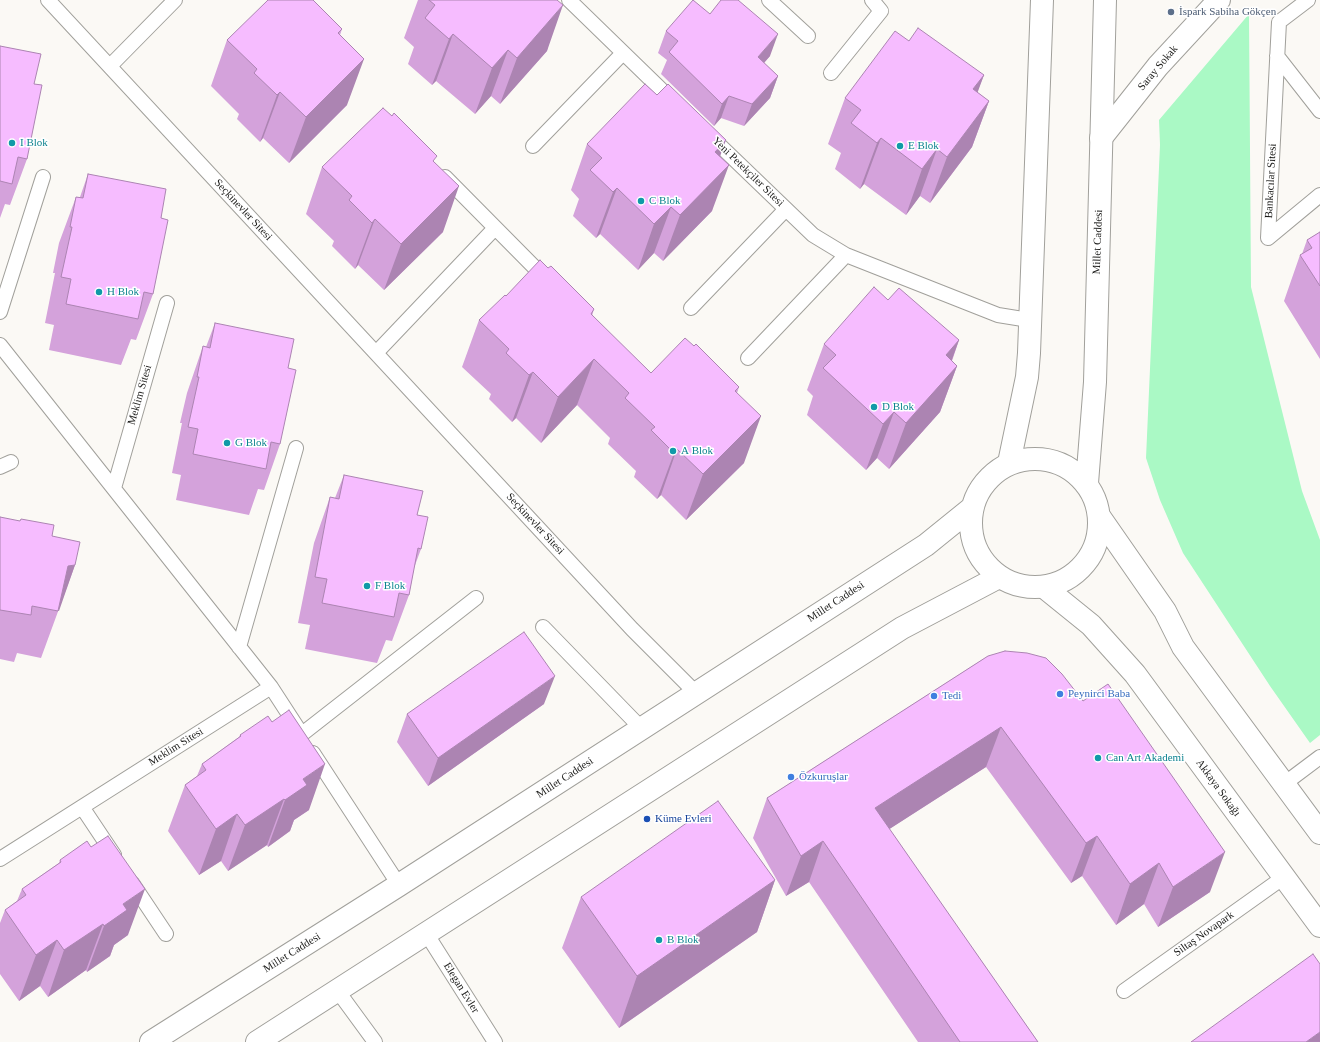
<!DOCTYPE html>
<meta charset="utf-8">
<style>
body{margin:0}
canvas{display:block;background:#fbf9f5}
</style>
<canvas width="1320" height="1042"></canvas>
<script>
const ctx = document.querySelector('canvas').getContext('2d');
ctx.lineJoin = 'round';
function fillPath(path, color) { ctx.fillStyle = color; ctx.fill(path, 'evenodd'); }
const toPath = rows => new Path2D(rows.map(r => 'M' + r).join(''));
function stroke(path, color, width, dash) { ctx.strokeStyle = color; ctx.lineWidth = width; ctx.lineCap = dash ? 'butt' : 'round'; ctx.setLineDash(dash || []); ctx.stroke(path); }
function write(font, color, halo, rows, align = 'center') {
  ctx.font = font + ' "Times New Roman",serif'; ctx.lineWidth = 3; ctx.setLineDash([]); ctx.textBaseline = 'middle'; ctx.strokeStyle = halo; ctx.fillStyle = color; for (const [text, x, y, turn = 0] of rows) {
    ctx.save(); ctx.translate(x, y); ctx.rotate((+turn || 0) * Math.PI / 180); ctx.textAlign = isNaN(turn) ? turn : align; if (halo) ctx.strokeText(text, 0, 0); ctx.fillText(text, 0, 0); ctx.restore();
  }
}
const green = toPath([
 [1249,14,1251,287,1302,491,1320,540,1320,735,1310,743,1270,686,1183,553,1160,500,1146,458,1160,145,1159,120]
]);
const lane = toPath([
 [48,0,632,629,697,694],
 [569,0,675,103],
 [769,0,808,36],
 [1308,0,1279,22,1268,238,1320,195],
 [1277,56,1320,111],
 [110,66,175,0],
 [831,73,881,11,872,0],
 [709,135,813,235,846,255,998,315,1029,320],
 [533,146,623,53],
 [445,177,547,280],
 [691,308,786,209],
 [0,312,43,177],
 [0,345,271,687,297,727],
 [376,353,495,228],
 [748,358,846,255],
 [0,467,11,462],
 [114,488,167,303],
 [543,627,642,729],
 [239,647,296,448],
 [302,734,476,598],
 [313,753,399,885],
 [1284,784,1320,757],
 [82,807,114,855],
 [0,859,271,687],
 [132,883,166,934],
 [426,933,495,1042],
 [337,990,375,1042],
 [1124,991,1284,877]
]);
const street = toPath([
 [1101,138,1158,66,1219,0]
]);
const secondary = toPath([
 [1099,516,1165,611,1183,647,1320,833],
 [1044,587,1091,625,1135,674,1320,926]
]);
const primary = toPath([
 '971 523a64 64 0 1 1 128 0a64 64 0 1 1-128 0Z',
 [1009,463,1027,377,1029,353,1042,0],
 [1087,483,1095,382,1105,0],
 [151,1042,399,885,926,545,973,507],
 [257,1042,902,628,999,577]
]);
const wall = toPath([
 [418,0,557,0,547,51,500,104,491,96,475,114,436,81,432,85,408,64,414,47,404,38],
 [710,14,770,56,764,63,778,76,770,98,744,126,721,118,714,126,661,74,667,60,658,53,666,31],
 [342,29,340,35,347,105,289,163,263,138,260,142,237,119,239,114,211,86,227,40],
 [909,41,984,75,977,92,989,101,972,147,930,203,920,196,906,215,864,184,860,189,835,169,841,153,828,144,845,98],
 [0,46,34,84,27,159,10,205,5,204,0,218],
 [587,144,720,157,712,211,663,261,654,253,638,270,600,234,596,238,573,216,579,199,571,190],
 [435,162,443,232,384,290,358,265,355,269,332,246,334,241,306,214,322,167],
 [88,174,161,218,153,294,136,340,131,339,121,365,49,350,54,325,45,323,55,273,53,273,59,243,76,197,80,197],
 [1320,232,1320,359,1284,301,1300,255,1302,254,1307,240],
 [548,268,594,309,592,316,651,373,694,346,739,387,737,393,744,463,686,520,661,495,657,499,634,477,636,471,608,444,610,438,577,405,541,443,516,418,512,422,489,399,491,394,462,367,479,320,506,296],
 [888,300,959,340,952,361,957,366,940,412,889,469,877,458,866,470,807,415,813,396,807,390,824,344],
 [215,323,288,368,280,444,264,490,258,489,249,515,176,500,181,475,172,473,182,423,180,423,187,393,203,346,206,347],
 [344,475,421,549,414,568,409,595,392,641,386,640,377,663,305,649,310,625,298,623,314,543,330,497,335,498],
 [0,517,52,536,75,565,41,658,17,653,14,662,0,659],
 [988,656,1210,892,1158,927,1144,904,1116,925,1082,876,1071,883,986,767,889,829,1038,1042,918,1042,809,882,786,896,753,838,767,798],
 [544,704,428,786,397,742,407,714],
 [240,735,309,810,294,820,290,831,268,847,267,845,228,871,221,861,199,875,168,831,185,785,197,776,202,764,239,737],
 [60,860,128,935,114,945,110,956,87,972,86,970,48,997,40,986,19,1001,0,974,0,923,5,910,17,901,22,889,59,863],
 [775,880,757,932,619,1028,562,948,581,897]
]);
const shadedWall = toPath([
 [563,5,547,51,500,104,517,58],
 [453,34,436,81,432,85,449,39],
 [778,34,770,56,750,79,758,57],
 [508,50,491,96,475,114,492,68],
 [364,59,347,105,289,163,306,117],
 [984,75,967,121,973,89],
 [778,76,770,98,744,126,752,104],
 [280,92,263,138,260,142,277,95],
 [729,96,721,118,714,126,722,104],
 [989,101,972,147,930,203,947,157],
 [881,138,864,184,860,189,877,143],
 [726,140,710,184,729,165,712,211,663,261,680,215,715,152],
 [937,149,920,196,906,215,922,169],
 [459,186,443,232,384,290,401,244],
 [617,188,600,234,596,238,613,192],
 [671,207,654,253,638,270,654,224],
 [375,219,358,265,355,269,372,223],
 [959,340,945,379,957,366,940,412,889,469,906,423,946,355],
 [594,359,577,405,541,443,558,397],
 [533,372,516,418,512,422,529,375],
 [894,412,877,458,866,470,883,424],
 [761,416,744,463,686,520,703,474],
 [677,449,661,495,657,499,674,453],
 [75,565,59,611,58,611,68,566],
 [555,676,544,704,428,786,438,758],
 [1001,727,986,767,860,848,875,808],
 [325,764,309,810,294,820,290,831,268,847,285,800,303,779],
 [284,799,267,845,228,871,245,825],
 [237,814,221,861,199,875,216,829],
 [1097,836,1082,876,1071,883,1086,843],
 [823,841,809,882,786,896,801,856],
 [1225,852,1210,892,1158,927,1173,887],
 [1159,863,1144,904,1116,925,1130,884],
 [775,880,757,932,619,1028,637,976],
 [145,889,128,935,114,945,110,956,87,972,104,926,123,904],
 [103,924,86,970,48,997,64,950],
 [57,940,40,986,19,1001,36,955],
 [1320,1032,1320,1042,1306,1042]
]);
const building = toPath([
 [268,0,313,0,342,29,338,33,364,59,306,117,280,92,277,95,254,73,257,69,227,40,268,0],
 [429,0,557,0,563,5,517,58,508,50,492,68,453,34,449,39,425,18,435,5,429,0],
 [693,0,710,14,721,0,738,0,778,34,758,57,778,76,752,104,729,96,722,104,669,52,678,41,666,31,693,0],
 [918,28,984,75,973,89,989,101,947,157,937,149,922,169,881,138,877,143,851,123,861,110,845,98,895,31,909,41,918,28],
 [0,46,41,54,34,84,42,85,27,159,18,157,12,184,0,181,0,46],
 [645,84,657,95,668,84,726,140,715,152,729,165,680,215,671,207,654,224,617,188,613,192,590,170,602,158,587,144,645,84],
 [383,108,392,116,394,113,437,156,433,161,459,186,401,244,375,219,372,223,349,200,352,196,322,167,383,108],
 [88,174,166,189,161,218,168,220,153,294,144,292,138,319,66,304,71,279,61,277,72,227,70,227,76,197,83,198,88,174],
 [1320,232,1320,286,1300,255,1312,248,1307,240,1320,232],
 [540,260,548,268,551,266,594,309,591,314,651,373,685,338,694,346,696,344,739,387,735,391,761,416,703,474,677,449,674,453,651,430,655,427,625,398,629,393,594,359,558,397,533,372,529,375,506,353,509,349,479,320,505,295,506,296,540,260],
 [874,287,888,300,899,288,959,340,946,355,957,366,906,423,894,412,883,424,823,368,836,355,824,344,874,287],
 [215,323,294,339,288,368,296,370,280,444,271,442,266,469,193,454,198,429,188,427,199,377,197,377,203,346,210,348,215,323],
 [344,475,423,491,417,515,428,517,421,549,418,548,409,595,399,593,394,617,322,603,327,579,315,577,330,497,339,499,344,475],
 [0,517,20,521,21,519,54,525,52,536,80,542,75,565,68,566,58,611,32,606,31,615,0,610,0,517],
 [524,632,555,676,438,758,407,714,524,632],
 [1005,651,1027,653,1046,658,1062,674,1083,701,1108,684,1225,852,1173,887,1159,863,1130,884,1097,836,1086,843,1001,727,875,808,1038,1042,960,1042,823,841,801,856,767,798,988,656,1005,651],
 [289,710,325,764,303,779,307,785,285,800,284,799,245,825,237,814,216,829,185,785,206,770,202,764,241,736,240,735,268,716,272,722,289,710],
 [718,801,775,880,637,976,581,897,718,801],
 [108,836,145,889,123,904,127,910,104,926,103,924,64,950,57,940,36,955,5,910,26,895,22,889,61,862,60,860,87,841,91,847,108,836],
 [1313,954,1320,964,1320,1032,1306,1042,1191,1042,1313,954]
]);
const markers = [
 [1171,12,4,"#5c6f8a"],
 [12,143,4,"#0f9aa8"],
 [900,146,4,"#0f9aa8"],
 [641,201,4,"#0f9aa8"],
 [99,292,4,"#0f9aa8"],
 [874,407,4,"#0f9aa8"],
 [227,443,4,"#0f9aa8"],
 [673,451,4,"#0f9aa8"],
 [367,586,4,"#0f9aa8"],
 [1060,694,4,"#3f7fe0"],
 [934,696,4,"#3f7fe0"],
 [1098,758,4,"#0f9aa8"],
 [791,777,4,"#3f7fe0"],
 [647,819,4,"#1a4fb4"],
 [659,940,4,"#0f9aa8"]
];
const serviceNames = [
 ["İspark Sabiha Gökçen",1179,12]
];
const streetNames = [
 ["Saray Sokak",1158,68,-50],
 ["Yeni Petekçiler Sitesi",748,172,44],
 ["Bankacılar Sitesi",1271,181,-87],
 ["Seçkinevler Sitesi",243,210,47],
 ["Millet Caddesi",1098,242,-88],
 ["Meklim Sitesi",140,395,-74],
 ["Seçkinevler Sitesi",535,524,47],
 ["Millet Caddesi",836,602,-33],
 ["Meklim Sitesi",176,747,-32],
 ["Millet Caddesi",565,778,-33],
 ["Akkaya Sokağı",1218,788,54],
 ["Siltaş Novapark",1204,934,-35],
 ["Millet Caddesi",292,953,-32],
 ["Elegan Evler",461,988,58]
];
const cultureNames = [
 ["I Blok",20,143],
 ["E Blok",908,146],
 ["C Blok",649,201],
 ["H Blok",107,292],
 ["D Blok",882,407],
 ["G Blok",235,443],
 ["A Blok",681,451],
 ["F Blok",375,586],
 ["Can Art Akademi",1106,758],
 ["B Blok",667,940]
];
const shopNames = [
 ["Peynirci Baba",1068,694],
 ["Tedi",942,696],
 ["Özkuruşlar",799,777]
];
const transitNames = [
 ["Küme Evleri",655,819]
];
fillPath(green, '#aaf9c5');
stroke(lane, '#a1a09b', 16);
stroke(street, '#a1a09b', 24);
stroke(secondary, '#a1a09b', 24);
stroke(primary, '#a1a09b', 24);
stroke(lane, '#fff', 14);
stroke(street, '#fff', 22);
stroke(secondary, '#fff', 22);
stroke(primary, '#fff', 22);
fillPath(wall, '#d4a2db');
fillPath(shadedWall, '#ac84b2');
fillPath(building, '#f6bcff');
stroke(building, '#ac84b2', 1);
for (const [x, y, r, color] of markers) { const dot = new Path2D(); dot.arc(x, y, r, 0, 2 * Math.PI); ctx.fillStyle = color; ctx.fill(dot); stroke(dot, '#fff', 1.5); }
write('11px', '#4e5e75', '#fff', serviceNames, 'left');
write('11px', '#1c1c1a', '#fff', streetNames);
write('11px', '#0d838f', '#fff', cultureNames, 'left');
write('11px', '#366cbe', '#fff', shopNames, 'left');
write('11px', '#164399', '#fff', transitNames, 'left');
</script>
